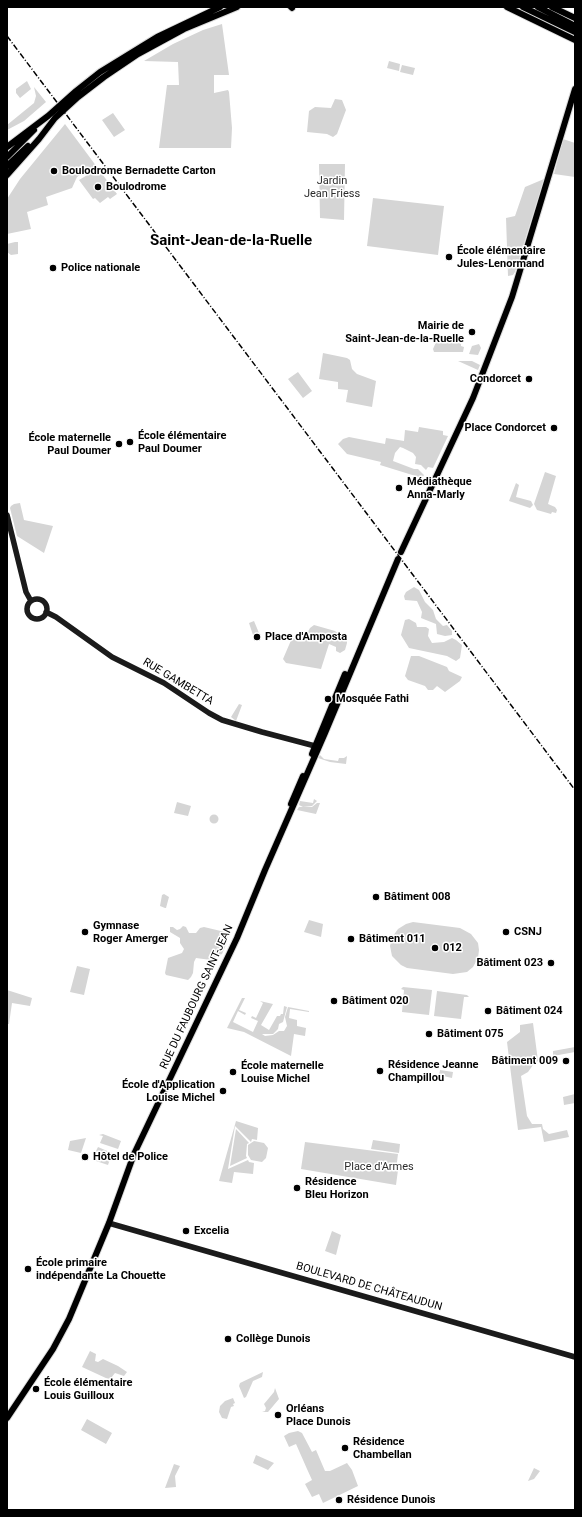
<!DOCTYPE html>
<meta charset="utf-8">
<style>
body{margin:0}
#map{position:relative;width:582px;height:1517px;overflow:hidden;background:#fff;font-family:Roboto,sans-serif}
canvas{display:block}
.frame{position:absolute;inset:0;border:8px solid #000;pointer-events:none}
</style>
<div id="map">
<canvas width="582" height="1517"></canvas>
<div class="frame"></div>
</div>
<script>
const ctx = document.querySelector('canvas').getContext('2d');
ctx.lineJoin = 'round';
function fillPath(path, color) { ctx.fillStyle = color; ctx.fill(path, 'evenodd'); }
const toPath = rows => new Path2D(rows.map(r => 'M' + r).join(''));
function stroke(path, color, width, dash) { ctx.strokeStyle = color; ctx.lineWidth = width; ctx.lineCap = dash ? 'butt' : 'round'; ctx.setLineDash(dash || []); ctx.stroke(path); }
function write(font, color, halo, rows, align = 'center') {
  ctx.font = font + ' Roboto,sans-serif'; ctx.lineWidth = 3; ctx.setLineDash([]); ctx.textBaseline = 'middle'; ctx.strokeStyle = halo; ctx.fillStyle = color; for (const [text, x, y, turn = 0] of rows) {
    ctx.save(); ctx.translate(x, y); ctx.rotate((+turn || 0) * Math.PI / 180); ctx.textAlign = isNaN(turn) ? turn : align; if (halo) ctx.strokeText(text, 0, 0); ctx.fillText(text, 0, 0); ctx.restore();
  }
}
const green = toPath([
 [222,24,229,75,214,75,214,93,228,90,229,92,232,128,231,148,159,148,167,85,179,85,178,62,144,61,173,44,203,30],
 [389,61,400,64,399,71,387,68],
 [402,65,415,68,413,75,400,72],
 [27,81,31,89,20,98,16,93,16,89],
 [34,87,46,102,24,121,7,130,7,125,34,103,36,96],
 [335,99,342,100,346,110,337,134,333,137,327,134,307,132,309,111,315,107,331,108],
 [113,113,125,130,114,137,102,120],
 [65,124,117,194,110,199,108,197,100,203,95,198,93,199,79,180,89,174,88,170,77,177,72,188,46,197,48,205,27,212,31,229,7,234,7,199,20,179],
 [563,139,575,143,575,177,554,174],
 [319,164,345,164,344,220,320,218],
 [544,179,515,272,513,275,508,276,506,218,515,216,525,187],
 [373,198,444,206,438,255,367,246],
 [15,242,18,242,18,254,11,255,7,252,7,244],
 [443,335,461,344,461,346,464,347,463,352,434,352,433,349,437,340],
 [479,344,481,348,478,355,469,354,472,346],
 [323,353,347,358,350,360,352,369,357,374,376,381,372,407,346,402,348,390,338,389,338,382,319,379],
 [458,361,472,361,480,365,478,370],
 [298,372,312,391,303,398,288,379],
 [419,427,443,431,443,435,448,436,433,468,428,467,426,470,421,465,415,464,416,457,413,453,403,448,400,447,395,453,393,461,414,469,418,469,424,475,422,478,380,465,381,462,347,454,338,444,343,439,349,437,385,444,386,438,404,441,405,430,418,432],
 [545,472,556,476,548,504,555,507,557,510,556,513,552,512,551,514,537,510,534,504],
 [516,483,519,485,516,497,531,501,533,505,530,508,509,501],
 [20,503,24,520,53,526,44,553,17,536,10,508,11,506,14,504],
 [414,587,419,590,425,602,433,610,436,619,443,626,447,625,452,631,452,635,445,636,437,634,436,624,421,618,422,612,417,601,405,600,404,596,406,592],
 [409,619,416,623,417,627,426,627,429,629,428,636,432,643,444,642,452,638,456,640,462,645,460,658,456,661,447,656,409,648,401,635,405,620],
 [254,621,259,633,253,635,249,623],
 [314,625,335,631,342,637,347,639,347,643,345,650,340,653,336,651,336,647,329,644,321,669,286,663,283,659,292,638,303,641,310,628],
 [411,656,419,656,447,667,449,671,462,677,460,681,445,692,437,686,433,690,428,690,425,686,408,680,405,676],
 [239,704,242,705,236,721,231,717],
 [320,755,324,759,338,761,339,758,344,758,347,756,346,764,330,762,318,758],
 [314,799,317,801,312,806,303,807,299,805,300,801,313,803],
 [177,802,191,806,188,816,174,813],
 [317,803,320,803,316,814,297,810,299,807,312,807],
 '209.5 819a4.5 4.5 0 1 1 9 0a4.5 4.5 0 1 1-9 0Z',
 [164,894,169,897,166,908,165,908,160,906,162,895],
 [309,920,323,924,321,937,304,932],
 [413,922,460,928,471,934,478,943,479,950,478,958,473,967,467,972,453,974,407,968,401,965,392,956,390,946,391,942,393,936,398,929,406,924],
 [183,926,186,927,189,933,196,933,200,928,204,927,225,932,227,933,228,940,222,954,212,958,211,960,196,958,194,962,193,973,191,977,188,980,166,975,165,973,168,958,182,953,184,949,180,943,180,938,170,932,170,927,173,927,177,930,180,929],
 [77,966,90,969,84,995,70,992],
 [403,987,432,990,429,1015,402,1012,404,990,401,989],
 [7,990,32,998,30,1006,12,1003,9,1024,7,1024],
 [437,991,467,995,469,997,464,997,461,1019,434,1016],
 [242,998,245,998,239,1010,246,1013,245,1015,238,1011,233,1022,253,1032,258,1021,251,1018,252,1016,256,1018,263,1003,260,1001,273,1004,261,1025,269,1030,277,1016,280,1016,281,1014,283,1014,284,1006,287,1007,283,1022,279,1024,278,1029,273,1034,262,1034,265,1036,273,1035,279,1031,284,1031,287,1026,285,1017,288,1007,309,1011,309,1012,290,1009,289,1018,297,1020,297,1026,306,1028,305,1036,294,1034,291,1056,244,1032,227,1028],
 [533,1023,538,1061,533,1065,528,1072,521,1076,527,1116,532,1124,542,1124,543,1129,549,1134,567,1130,569,1137,544,1142,541,1127,518,1130,507,1042,520,1032,520,1025],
 [575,1047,575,1052,553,1056,553,1051],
 [440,1070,453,1072,452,1078,439,1075],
 [575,1094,575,1103,564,1105,563,1097],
 [236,1121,258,1128,257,1140,252,1139,251,1142,235,1126,228,1169,248,1160,249,1162,254,1163,253,1174,234,1172,232,1183,219,1181],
 [236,1129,249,1143,247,1144,246,1156,247,1158,230,1166],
 [103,1134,121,1141,118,1149,100,1143,103,1136,99,1135],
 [86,1138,81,1153,68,1150,70,1141],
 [373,1140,400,1144,399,1153,371,1149],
 [254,1141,264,1143,268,1148,266,1158,262,1162,251,1160,248,1155,248,1145],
 [305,1142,398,1154,396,1170,398,1170,396,1185,301,1169],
 [98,1147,112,1153,108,1165,93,1160,94,1156,96,1155,96,1151],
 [332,1231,341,1235,336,1255,325,1251],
 [90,1351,96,1354,95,1361,98,1362,103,1359,118,1366,127,1372,124,1376,115,1373,111,1378,108,1379,82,1367],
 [263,1372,262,1377,253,1381,246,1397,244,1398,239,1386,240,1383],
 [275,1388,279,1399,268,1412,262,1412,265,1411,266,1408,264,1404,274,1392],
 [233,1398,235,1403,233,1404,234,1406,231,1407,227,1419,222,1418,219,1412,220,1406,225,1401],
 [87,1419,112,1433,106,1444,81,1430],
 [298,1431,302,1433,312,1452,316,1450,325,1471,330,1471,347,1463,352,1470,358,1486,323,1503,319,1494,312,1497,305,1484,312,1480,307,1469,296,1444,289,1447,284,1436,289,1433],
 [256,1455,274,1463,268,1470,253,1463],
 [174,1464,180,1466,175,1476,176,1487,165,1488],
 [534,1468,540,1471,534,1479,528,1481]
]);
const secondary = toPath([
 [7,515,26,592,31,601],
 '27 609a10 10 0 1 1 20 0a10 10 0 1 1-20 0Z',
 [46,612,56,617,112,657,164,683,209,713,222,720,262,732,315,746,316,750],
 [112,1224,575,1357]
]);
const primary = toPath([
 [291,7,292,8],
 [507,7,575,40],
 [523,7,575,32],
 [538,7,575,26],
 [552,7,575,18],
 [7,147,48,116,76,91,100,72,157,37,220,7],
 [7,157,34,130],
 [7,166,28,146],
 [7,175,39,139,55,118,78,97,104,77,138,54,184,29,237,7],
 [401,552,473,398,512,297,575,89],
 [312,754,345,674],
 [291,804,303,776],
 [7,1418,53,1349,69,1319,109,1223,134,1154,237,938,265,870,325,733,398,559]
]);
const rail = toPath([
 [7,36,575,790]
]);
const markers = [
 [54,171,4,"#000"],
 [98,187,4,"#000"],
 [449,257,4,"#000"],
 [53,268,4,"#000"],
 [472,332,4,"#000"],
 [529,379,4,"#000"],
 [554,428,4,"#000"],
 [130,442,4,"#000"],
 [119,444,4,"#000"],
 [399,488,4,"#000"],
 [257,637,4,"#000"],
 [328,699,4,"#000"],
 [376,897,4,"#000"],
 [85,932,4,"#000"],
 [506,932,4,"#000"],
 [351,939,4,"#000"],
 [435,948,4,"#000"],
 [551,963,4,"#000"],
 [334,1001,4,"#000"],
 [488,1011,4,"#000"],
 [429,1034,4,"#000"],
 [566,1061,4,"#000"],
 [380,1071,4,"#000"],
 [233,1072,4,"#000"],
 [223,1091,4,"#000"],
 [85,1157,4,"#000"],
 [297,1188,4,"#000"],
 [186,1231,4,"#000"],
 [28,1269,4,"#000"],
 [228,1339,4,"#000"],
 [36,1389,4,"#000"],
 [278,1415,4,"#000"],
 [345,1448,4,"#000"],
 [339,1500,4,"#000"]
];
const poiNames = [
 ["Boulodrome Bernadette Carton",62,171],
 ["Boulodrome",106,187],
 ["École élémentaire",457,251],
 ["Jules-Lenormand",457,264],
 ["Police nationale",61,268],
 ["Mairie de",464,326,"right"],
 ["Saint-Jean-de-la-Ruelle",464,339,"right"],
 ["Condorcet",521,379,"right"],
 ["Place Condorcet",546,428,"right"],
 ["École élémentaire",138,436],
 ["Paul Doumer",138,449],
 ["École maternelle",111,438,"right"],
 ["Paul Doumer",111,451,"right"],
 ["Médiathèque",407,482],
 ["Anna-Marly",407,495],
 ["Place d'Amposta",265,637],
 ["Mosquée Fathi",336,699],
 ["Bâtiment 008",384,897],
 ["Gymnase",93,926],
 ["Roger Amerger",93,939],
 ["CSNJ",514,932],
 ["Bâtiment 011",359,939],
 ["012",443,948],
 ["Bâtiment 023",543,963,"right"],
 ["Bâtiment 020",342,1001],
 ["Bâtiment 024",496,1011],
 ["Bâtiment 075",437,1034],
 ["Bâtiment 009",558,1061,"right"],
 ["Résidence Jeanne",388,1065],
 ["Champillou",388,1078],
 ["École maternelle",241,1066],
 ["Louise Michel",241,1079],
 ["École d'Application",215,1085,"right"],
 ["Louise Michel",215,1098,"right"],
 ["Hôtel de Police",93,1157],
 ["Résidence",305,1182],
 ["Bleu Horizon",305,1195],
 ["Excelia",194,1231],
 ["École primaire",36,1263],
 ["indépendante La Chouette",36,1276],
 ["Collège Dunois",236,1339],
 ["École élémentaire",44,1383],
 ["Louis Guilloux",44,1396],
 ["Orléans",286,1409],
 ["Place Dunois",286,1422],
 ["Résidence",353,1442],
 ["Chambellan",353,1455],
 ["Résidence Dunois",347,1500]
];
const parkNames = [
 ["Jardin",332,181],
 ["Jean Friess",332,194],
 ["Place d'Armes",379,1167]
];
const streetNames = [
 ["RUE GAMBETTA",178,682,31],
 ["RUE DU FAUBOURG SAINT-JEAN",197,997,-65],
 ["BOULEVARD DE CHÂTEAUDUN",369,1287,16]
];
const districtNames = [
 ["Saint-Jean-de-la-Ruelle",231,241]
];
fillPath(green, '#d5d5d5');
stroke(primary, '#dbdbdb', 8);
stroke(secondary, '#1b1b1b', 5.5);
stroke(primary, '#000', 6);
stroke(rail, '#000', 1.5, [6, 2, 1, 2]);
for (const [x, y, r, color] of markers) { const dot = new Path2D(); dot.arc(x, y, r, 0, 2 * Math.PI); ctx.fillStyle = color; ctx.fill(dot); stroke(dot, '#fff', 1.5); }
write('bold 11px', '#000', '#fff', poiNames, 'left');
write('11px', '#2c2c2c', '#fff', parkNames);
write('11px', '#000', '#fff', streetNames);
write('bold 15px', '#000', '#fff', districtNames);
</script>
